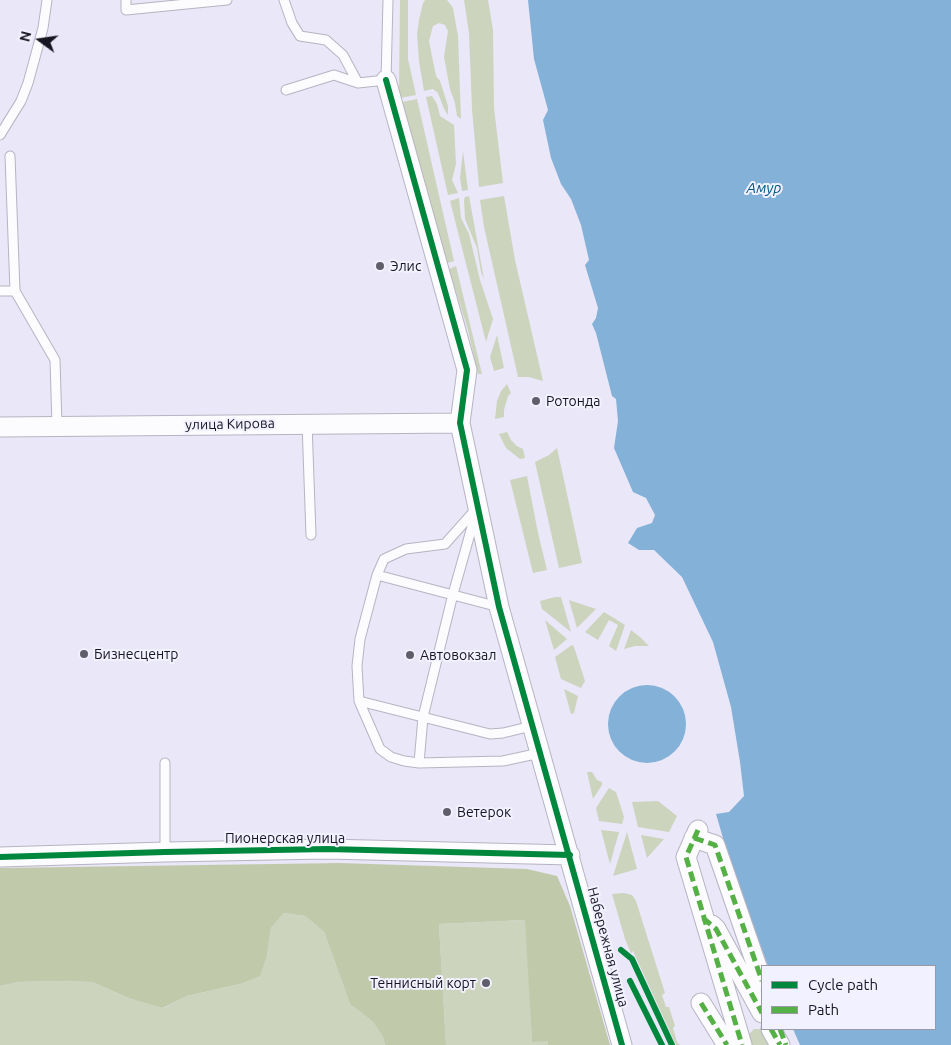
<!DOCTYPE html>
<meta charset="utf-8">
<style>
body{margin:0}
#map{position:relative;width:951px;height:1045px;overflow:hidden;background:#eae7f8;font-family:Ubuntu,sans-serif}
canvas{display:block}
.legend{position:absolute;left:761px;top:965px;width:175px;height:65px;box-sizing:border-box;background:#f2f1ff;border:1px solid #9a99a6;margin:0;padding:6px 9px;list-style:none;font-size:15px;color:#171521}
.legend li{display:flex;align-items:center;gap:10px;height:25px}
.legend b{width:25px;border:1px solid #9a99a6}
.north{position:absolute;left:15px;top:15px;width:50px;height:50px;-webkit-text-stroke:4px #f2f1ff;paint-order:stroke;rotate:284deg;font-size:14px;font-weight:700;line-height:20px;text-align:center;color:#171521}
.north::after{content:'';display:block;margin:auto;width:18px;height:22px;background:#171521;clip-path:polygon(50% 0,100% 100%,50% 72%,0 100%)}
</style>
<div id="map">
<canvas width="951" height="1045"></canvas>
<ul class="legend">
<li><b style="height:6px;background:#00873e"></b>Cycle path</li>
<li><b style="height:6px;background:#55b145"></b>Path</li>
</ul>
<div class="north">N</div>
</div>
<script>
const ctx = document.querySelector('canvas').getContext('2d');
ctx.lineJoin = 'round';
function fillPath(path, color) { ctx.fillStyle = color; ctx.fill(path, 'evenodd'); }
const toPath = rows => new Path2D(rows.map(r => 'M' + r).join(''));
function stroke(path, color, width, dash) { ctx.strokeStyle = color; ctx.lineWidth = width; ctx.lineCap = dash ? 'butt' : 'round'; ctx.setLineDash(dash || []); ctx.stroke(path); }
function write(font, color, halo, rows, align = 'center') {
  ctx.font = font + ' Ubuntu,sans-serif'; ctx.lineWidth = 4; ctx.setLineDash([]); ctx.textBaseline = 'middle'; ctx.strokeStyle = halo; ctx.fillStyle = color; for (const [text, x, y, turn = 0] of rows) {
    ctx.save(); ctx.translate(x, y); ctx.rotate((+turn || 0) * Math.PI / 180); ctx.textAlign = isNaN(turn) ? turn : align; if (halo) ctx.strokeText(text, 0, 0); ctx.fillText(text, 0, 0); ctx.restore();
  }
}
const green = toPath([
 [400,0,408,0,408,59,416,95,400,98,399,91],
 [425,0,447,0,453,8,458,36,461,119,457,116,455,103,450,89,444,57,448,31,445,25,439,23,433,26,429,41,436,76,440,81,448,106,448,115,444,109,438,93,433,89,424,91,419,61,417,34,419,20,423,3],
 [464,0,488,0,493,30,494,108,503,183,479,187,472,109,469,33],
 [432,96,437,104,440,116,454,125,456,164,452,180,458,193,448,195,426,97],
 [417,99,454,261,447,263,402,102],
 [463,151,468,190,462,191,460,178],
 [469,196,484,279,481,272,477,248,465,219,464,200,465,197],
 [504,196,515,260,543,381,529,377,518,377,484,227,480,200],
 [459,198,461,218,469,234,480,280,493,319,486,342,450,201],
 [456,266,482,374,478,374,468,330,449,269],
 [497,335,504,368,494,371,490,357],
 [507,384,511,393,508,396,504,410,504,417,495,419,497,401,501,391],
 [507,432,511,440,517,446,523,449,525,458,520,459,506,448,499,434],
 [557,448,582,563,559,568,535,462,549,455],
 [527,476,538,533,547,570,533,573,510,480],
 [555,597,561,597,571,632,542,609,540,601],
 [569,600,596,609,577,628],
 [604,612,625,625,616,651,609,646,618,625,609,620,598,640,585,632],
 [545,620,567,639,554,650],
 [631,630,641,638,649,646,635,646,624,649],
 [572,645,574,647,585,681,581,688,561,679,555,657],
 [564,689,578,696,574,713,571,714],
 [587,772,592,772,597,780,602,782,602,785,593,799],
 [609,788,616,792,624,817,622,824,599,821,596,808],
 [658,801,677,816,669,832,638,827,632,802],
 [601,830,619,832,610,864],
 [627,832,637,869,613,876],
 [641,835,664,839,647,858],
 [624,893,632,895,636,901,665,993,662,995,666,1007,669,1007,675,1026,673,1028,677,1042,680,1045,676,1045,633,951,631,953,625,939,612,894],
 [284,913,305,916,324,932,350,1004,373,1022,383,1037,385,1045,0,1045,0,986,19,982,56,981,92,982,131,999,164,1008,187,996,240,984,267,955,271,928],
 [526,920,532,1041,547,1041,548,1045,446,1045,439,924],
 [754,1029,761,1029,767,1031,774,1045,748,1045,747,1042,749,1034]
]);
const forest = toPath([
 [340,863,527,869,557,876,570,906,610,1045,548,1045,547,1041,532,1042,525,920,439,924,446,1045,385,1045,383,1037,373,1022,350,1004,324,932,305,916,284,913,271,928,267,955,260,976,240,984,187,996,163,1008,131,999,92,982,56,981,19,982,0,986,0,868]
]);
const water = toPath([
 [528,0,951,0,951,1045,800,1045,793,1029,935,1029,935,966,768,966,732,869,716,814,729,812,744,796,740,762,731,707,713,642,682,577,654,550,639,550,628,543,637,528,652,523,655,515,646,498,633,492,614,448,618,421,616,399,612,396,596,333,592,324,596,318,598,308,585,265,589,260,581,225,571,199,561,184,551,158,543,120,548,110,534,59],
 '608 724a39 39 0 1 1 78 0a39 39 0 1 1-78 0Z'
]);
const lane = toPath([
 [126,0,126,10,227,0],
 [284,0,292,23,300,36,326,40,343,55,358,83],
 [286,90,334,75,358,83,386,80,388,0],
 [0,135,21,101,28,83,43,28,47,0],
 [10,156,15,291],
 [0,291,15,291,55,360,57,426],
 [307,423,311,535],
 [477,508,445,544,406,549,384,559,377,575,360,639,357,666,359,701,380,749,391,757,404,761,419,763,503,761,540,753],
 [377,575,499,607],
 [359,701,490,734,503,733,532,726],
 [165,763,165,852],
 [419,763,423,717,453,594,475,516]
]);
const street = toPath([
 [386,80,467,370,460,423,499,607,622,1045],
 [0,427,460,423],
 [698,830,686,857,742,1045],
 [694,838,715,845,762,981],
 [0,857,165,852,327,849,570,855],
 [712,925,716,929,762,1013],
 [701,1003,727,1045],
 [771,1029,780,1045]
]);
const quiet = toPath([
 [698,830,686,857,742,1045],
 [694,838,715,845,762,981],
 [703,918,716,929,762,1013],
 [701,1003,727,1045],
 [771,1029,780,1045],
 [780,1029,786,1045]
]);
const cycleway = toPath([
 [386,80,467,370,460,423,499,607,622,1045],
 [0,857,165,852,327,849,570,855],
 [621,950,632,959,672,1045],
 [630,981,662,1045]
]);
const markers = [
 [380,266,5,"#615e6c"],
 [536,401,5,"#615e6c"],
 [84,654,5,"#615e6c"],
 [410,655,5,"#615e6c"],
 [447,812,5,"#615e6c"],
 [486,983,5,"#615e6c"]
];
const poiNames = [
 ["Элис",390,266],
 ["Ротонда",546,401],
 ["Бизнесцентр",94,654],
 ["Автовокзал",420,655],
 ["Ветерок",457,812],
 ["Теннисный корт",476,983,"right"]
];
const streetNames = [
 ["улица Кирова",230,424,-1],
 ["Пионерская улица",285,838],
 ["Набережная улица",608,947,75]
];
const waterNames = [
 ["Амур",764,188]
];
fillPath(green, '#ccd4bd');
fillPath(forest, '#c0caaa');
fillPath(water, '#84b1d8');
stroke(lane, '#b6b4c2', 11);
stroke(street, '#b6b4c2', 21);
stroke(lane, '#fcfbfe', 9);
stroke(street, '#fcfbfe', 19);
stroke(quiet, '#55b145', 5, [10, 5]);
stroke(cycleway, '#00873e', 6);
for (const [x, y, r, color] of markers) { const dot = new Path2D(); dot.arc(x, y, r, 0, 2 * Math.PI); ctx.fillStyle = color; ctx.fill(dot); stroke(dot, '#f2f1ff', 2); }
write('14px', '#171521', '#f2f1ff', poiNames, 'left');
write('14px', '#171521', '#f2f1ff', streetNames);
write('italic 15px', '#045786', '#f2f1ff', waterNames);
</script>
